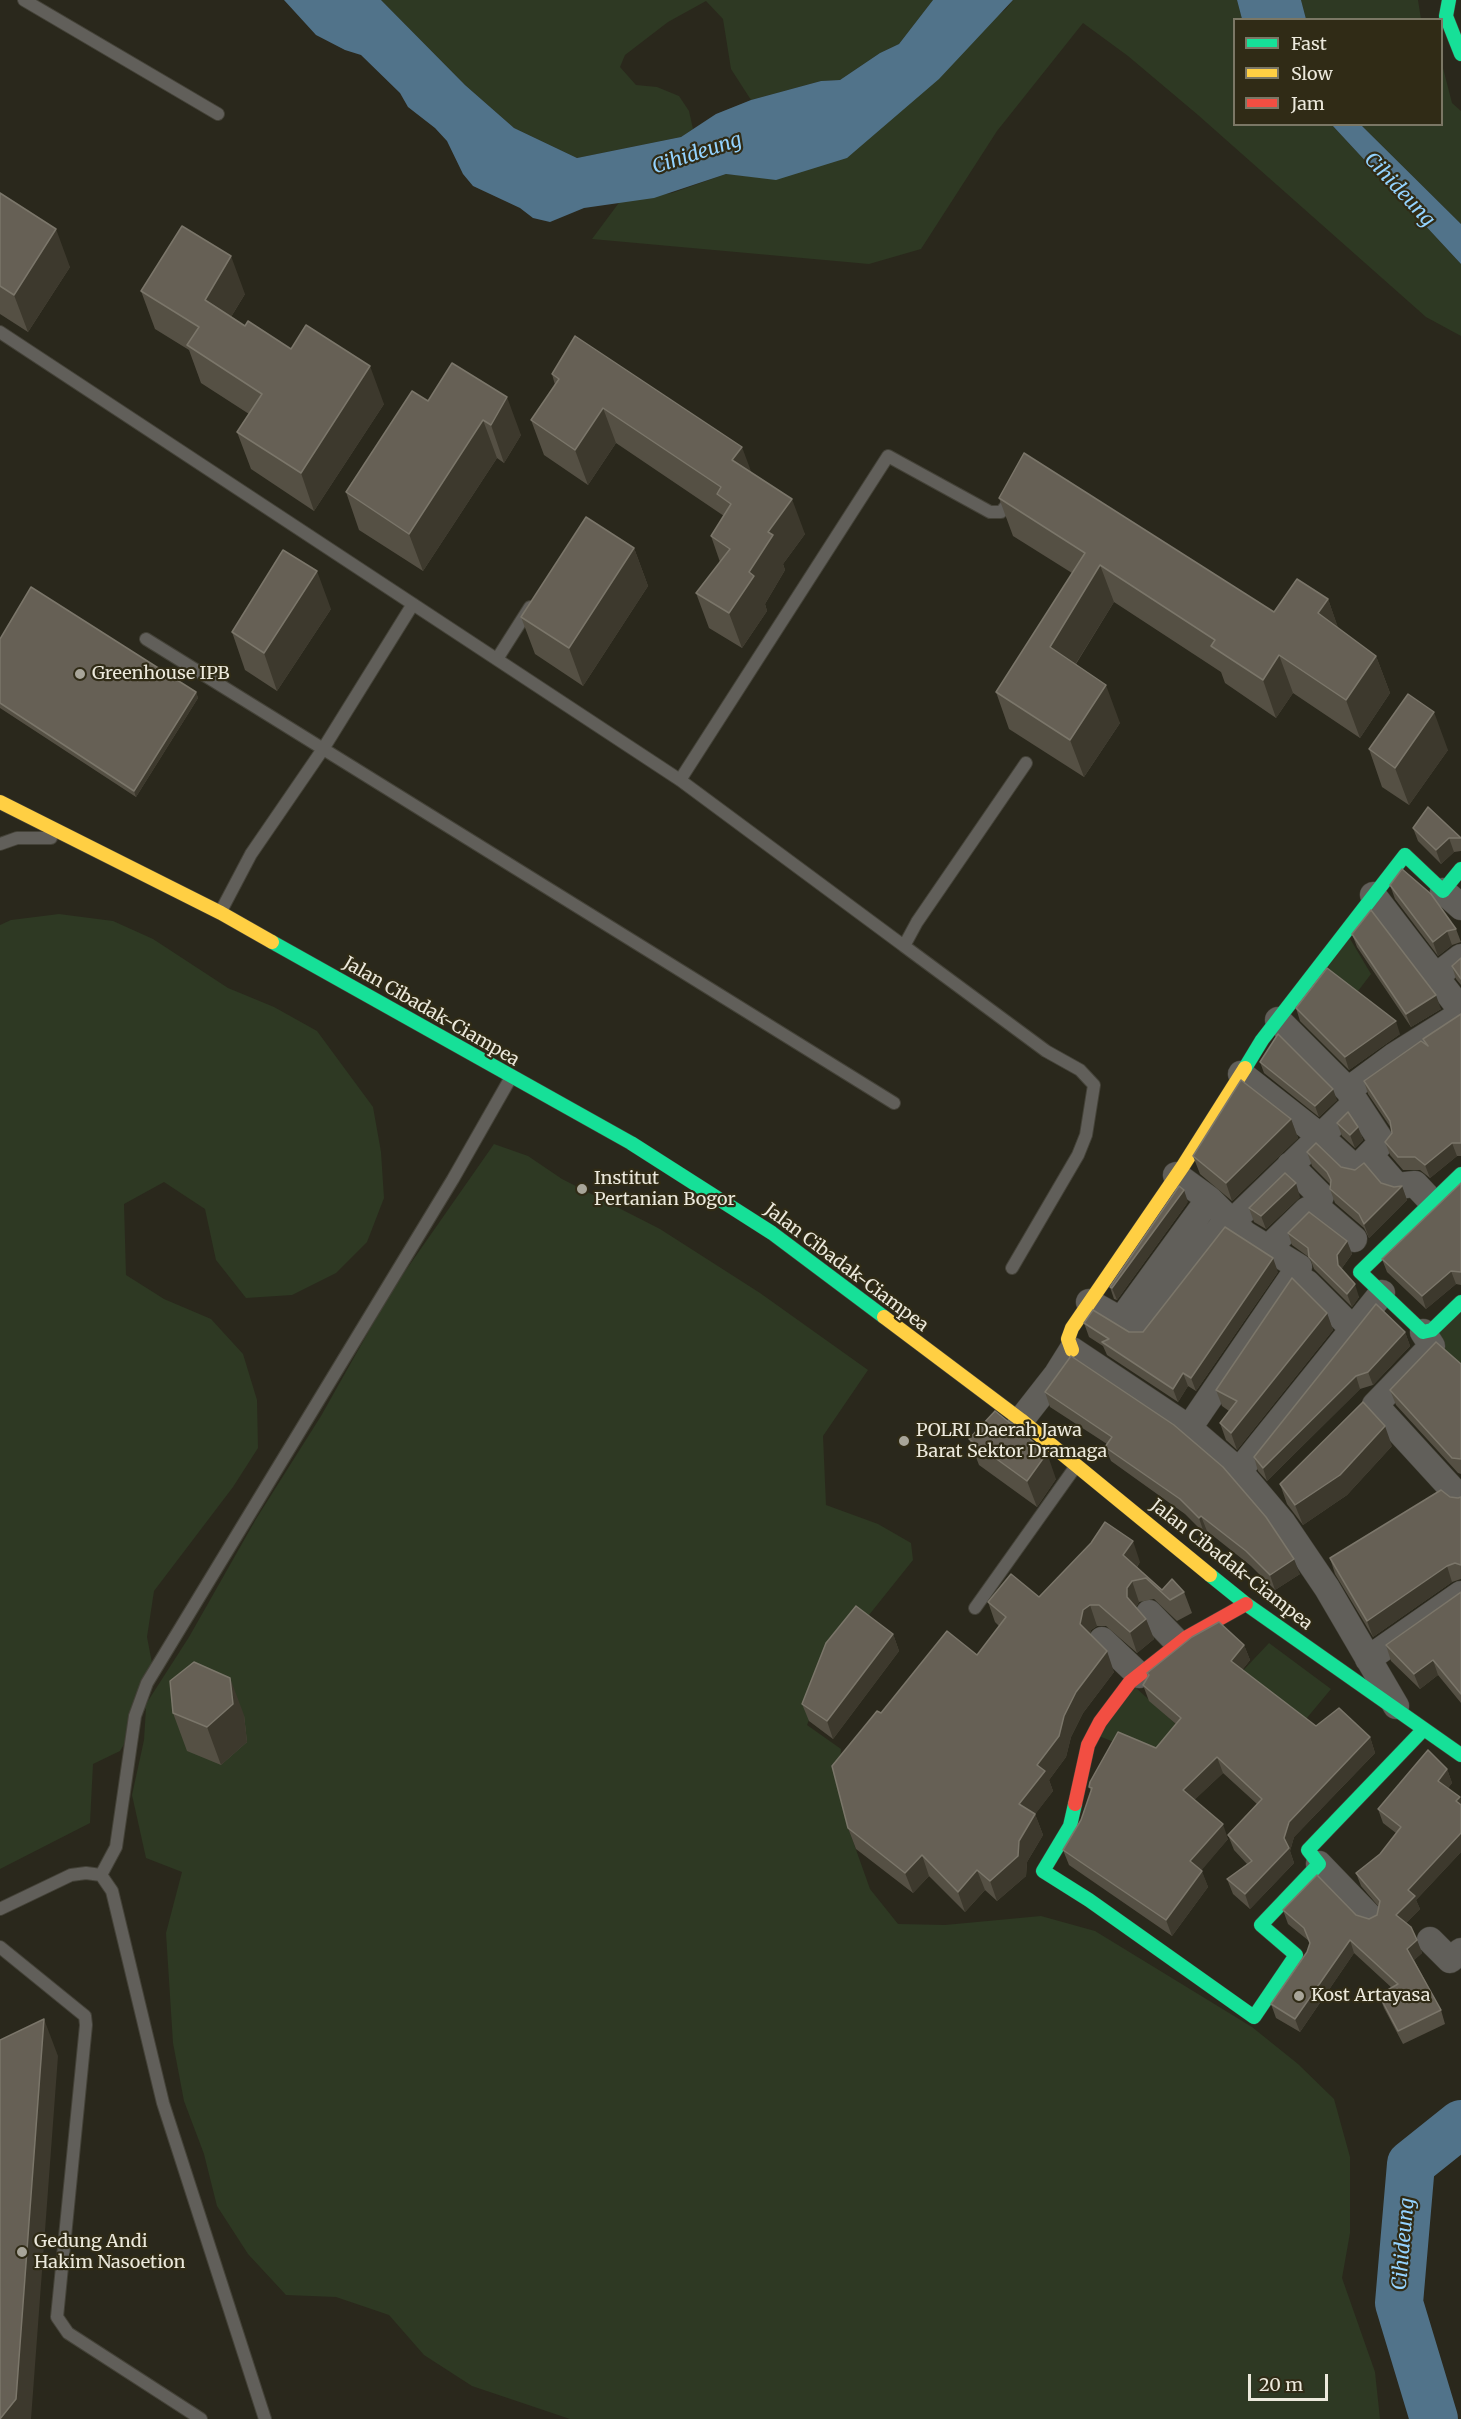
<!DOCTYPE html>
<style>
body{margin:0}
#map{position:relative;width:1461px;height:2419px;overflow:hidden;background:#2a281c;font-family:Merriweather,serif}
canvas{display:block}
.legend{position:absolute;left:1233px;top:18px;width:210px;height:108px;box-sizing:border-box;background:#302b16;border:2px solid #7b7765;margin:0;padding:8px 10px;list-style:none;font-size:18px;color:#ece9dc}
.legend li{display:flex;align-items:center;gap:12px;height:30px}
.legend b{width:30px;border:2px solid #7b7765}
.scale{position:absolute;left:1248px;top:2374px;width:80px;height:27px;box-sizing:border-box;border:3px solid #ece9dc;border-top:0;padding-left:8px;font-size:18px;line-height:21px;white-space:nowrap;color:#ece9dc;-webkit-text-stroke:4px #302b16;paint-order:stroke}
</style>
<div id="map">
<canvas width="1461" height="2419"></canvas>
<ul class="legend">
<li><b style="height:8px;background:#16e098"></b>Fast</li>
<li><b style="height:8px;background:#ffcf43"></b>Slow</li>
<li><b style="height:8px;background:#f24e42"></b>Jam</li>
</ul>
<div class="scale">20 m</div>
</div>
<script>
const ctx = document.querySelector('canvas').getContext('2d');
ctx.lineJoin = 'round';
function fillPath(path, color) { ctx.fillStyle = color; ctx.fill(path, 'evenodd'); }
const toPath = rows => new Path2D(rows.map(r => 'M' + r).join(''));
function stroke(path, color, width, dash) { ctx.strokeStyle = color; ctx.lineWidth = width; ctx.lineCap = dash ? 'butt' : 'round'; ctx.setLineDash(dash || []); ctx.stroke(path); }
function write(font, color, halo, rows, align = 'center') {
  ctx.font = font + ' Merriweather,serif'; ctx.lineWidth = 4.5; ctx.setLineDash([]); ctx.textBaseline = 'middle'; ctx.strokeStyle = halo; ctx.fillStyle = color; for (const [text, x, y, turn = 0] of rows) {
    ctx.save(); ctx.translate(x, y); ctx.rotate((+turn || 0) * Math.PI / 180); ctx.textAlign = isNaN(turn) ? turn : align; if (halo) ctx.strokeText(text, 0, 0); ctx.fillText(text, 0, 0); ctx.restore();
  }
}
const green = toPath([
 [381,0,933,0,899,44,880,53,840,80,821,81,751,100,731,69,723,19,706,1,668,22,625,55,620,67,636,85,657,87,679,96,689,111,693,129,681,137,577,158,514,128,465,85],
 [1013,0,1237,0,1242,19,1234,20,1234,124,1332,125,1461,264,1461,336,1426,317,1198,115,1128,56,1083,23,997,131,921,249,869,264,592,239,621,200,672,193,726,174,776,179,794,173,1006,9],
 [1301,0,1418,0,1421,19,1306,19],
 [1442,64,1452,103,1461,111,1461,224,1361,125,1442,124],
 [59,914,113,921,153,939,228,988,274,1007,317,1031,373,1107,381,1152,384,1198,367,1242,336,1273,292,1295,246,1298,216,1260,205,1209,164,1182,124,1204,126,1275,164,1299,211,1319,243,1354,257,1400,258,1448,233,1487,154,1591,147,1637,152,1663,146,1704,189,1637,256,1519,321,1416,392,1290,494,1144,528,1156,562,1179,660,1229,760,1293,868,1370,823,1436,826,1505,878,1524,911,1543,913,1560,833,1660,807,1725,841,1749,839,1786,849,1830,870,1889,898,1924,945,1925,1041,1916,1095,1931,1252,2027,1298,2064,1334,2099,1350,2157,1350,2233,1342,2278,1375,2372,1380,2419,570,2419,472,2386,424,2355,389,2315,336,2297,286,2295,248,2254,217,2206,204,2154,184,2101,173,2043,166,1933,182,1872,146,1858,132,1795,144,1740,146,1708,120,1751,93,1764,90,1823,0,1869,0,925,11,920],
 [1349,937,1371,974,1355,995,1324,973],
 [1461,1305,1461,1370,1428,1339],
 [1269,1643,1331,1689,1301,1725,1237,1677],
 [1135,1687,1179,1727,1144,1783,1131,1749,1099,1736]
]);
const water = toPath([
 [284,0,381,0,465,85,514,128,577,158,681,137,716,114,751,100,821,81,840,80,880,53,899,44,933,0,1013,0,939,79,847,158,776,180,726,174,654,198,584,208,550,222,533,218,520,208,473,186,463,174,447,141,435,128,408,107,400,93,361,55,345,50,316,35],
 [1237,0,1301,0,1306,19,1242,19],
 [1332,125,1361,125,1461,224,1461,264],
 [1461,2101,1461,2145,1447,2154,1421,2190,1394,2185,1402,2158]
]);
const river = toPath([
 [1434,2419,1399,2303,1411,2164,1461,2124]
]);
const lane = toPath([
 [24,0,218,114],
 [0,332,680,780,904,946,917,922,1026,763],
 [146,639,894,1103],
 [497,659,530,607],
 [680,780,888,456,990,512,1001,512,1014,496],
 [0,844,17,838,51,838],
 [221,911,251,854,323,749,413,604],
 [904,946,1046,1051,1080,1070,1094,1085,1086,1135,1078,1155,1012,1268],
 [975,1608,1076,1466],
 [101,1875,116,1847,135,1716,147,1683,453,1179,510,1079],
 [0,1909,71,1875,86,1873,101,1875,112,1891,163,2103,265,2419],
 [0,1947,85,2016,86,2025,57,2317,68,2333,201,2419]
]);
const street = toPath([
 [1443,891,1461,907],
 [1373,895,1461,1010],
 [1444,970,1461,957],
 [1241,1074,1320,1136,1356,1169,1382,1142,1348,1090,1278,1020],
 [1348,1090,1394,1056,1461,1014],
 [1370,1155,1397,1186,1415,1184,1431,1201],
 [1290,1165,1321,1196,1317,1206,1319,1209,1354,1239],
 [1176,1175,1209,1199,1232,1222,1355,1103],
 [1267,1249,1307,1210,1317,1206],
 [1294,1275,1307,1283,1352,1328],
 [1089,1302,1121,1320,1209,1199],
 [1121,1320,1141,1332,1228,1218],
 [1423,1332,1432,1346,1375,1405,1461,1499],
 [1021,1420,1057,1374,1072,1350,1189,1428,1239,1471,1283,1523,1327,1588,1396,1706],
 [1189,1428,1299,1267,1245,1234,1232,1222],
 [1239,1471,1382,1293],
 [1149,1613,1179,1644],
 [1102,1640,1139,1675],
 [1368,1659,1461,1594],
 [1319,1864,1371,1918],
 [1430,1940,1450,1960,1461,1951]
]);
const fast = toPath([
 [1449,0,1446,16,1461,54],
 [272,942,631,1143,772,1233,884,1317],
 [1245,1068,1262,1040,1405,855,1443,891,1461,869],
 [1461,1174,1360,1272,1423,1332,1432,1330,1461,1302],
 [1210,1575,1246,1604,1461,1755],
 [1075,1804,1070,1826,1043,1871,1089,1900,1254,2017,1296,1955,1261,1925,1319,1864,1308,1850,1423,1730]
]);
const slow = toPath([
 [0,802,221,913,272,942],
 [884,1317,1021,1420,1210,1575],
 [1072,1350,1068,1339,1072,1328,1183,1166,1245,1068]
]);
const jam = toPath([
 [1075,1804,1088,1745,1100,1722,1130,1682,1187,1637,1246,1604]
]);
const wall = toPath([
 [0,193,70,267,28,332,0,314],
 [141,291,245,294,231,317,245,326,291,349,384,404,314,511,251,469,237,432,249,414,201,383,189,350,155,329],
 [452,363,521,435,504,463,497,458,423,571,359,530,346,492,428,401],
 [552,374,751,472,805,534,783,564,785,570,765,604,767,611,742,648,709,628,696,593,720,562,711,536,724,516,616,443,588,485,544,455,531,420,555,385],
 [999,498,1274,612,1328,599,1338,628,1376,656,1390,693,1360,738,1293,693,1276,718,1225,683,1221,672,1114,602,1076,664,1120,723,1084,777,1009,729,996,692,1072,573,1013,536],
 [634,548,648,586,583,686,535,654,521,617],
 [331,609,277,691,245,670,232,632],
 [0,639,196,692,198,698,136,797,0,708],
 [1369,749,1448,750,1409,805,1382,787],
 [1413,828,1461,838,1461,851,1454,852,1441,864,1418,841],
 [1390,885,1456,929,1461,942,1452,945,1438,956,1395,899],
 [1352,934,1441,1009,1411,1027,1357,947],
 [1461,958,1461,985,1456,979,1452,966],
 [1296,1008,1400,1034,1349,1070,1300,1021],
 [1461,1014,1461,1156,1457,1156,1430,1178,1420,1170,1403,1170,1390,1155,1385,1142,1392,1133,1391,1128,1368,1094,1364,1081,1425,1044,1423,1039],
 [1260,1062,1337,1100,1319,1117,1264,1073],
 [1291,1119,1298,1138,1232,1201,1200,1174,1193,1156],
 [1337,1123,1358,1127,1363,1140,1355,1148,1342,1136],
 [1307,1152,1341,1167,1355,1170,1381,1183,1394,1187,1402,1186,1407,1200,1369,1238,1364,1228,1335,1203,1330,1189,1330,1184,1312,1166],
 [1461,1183,1461,1285,1456,1284,1426,1309,1387,1272,1382,1259],
 [1300,1197,1266,1229,1254,1222,1249,1208],
 [1188,1202,1117,1300,1114,1299,1110,1287],
 [1288,1233,1347,1241,1352,1254,1342,1268,1342,1270,1359,1297,1352,1307,1314,1269,1310,1258,1292,1245],
 [1278,1272,1196,1391,1188,1386,1178,1402,1107,1355,1103,1346,1089,1337,1084,1323,1129,1332,1143,1332],
 [1327,1313,1333,1330,1237,1450,1226,1440,1220,1423,1229,1411,1222,1406,1216,1390],
 [1405,1332,1410,1346,1373,1385,1360,1389,1267,1481,1258,1471,1254,1457],
 [1071,1356,1300,1574,1275,1590,1251,1566,1207,1531,1204,1533,1185,1514,1111,1461,1105,1447,1107,1444,1050,1407,1045,1392],
 [1461,1364,1461,1474,1458,1473,1396,1405,1390,1390],
 [969,1439,1056,1479,1037,1507,979,1465],
 [1392,1446,1347,1495,1303,1525,1287,1504,1280,1484],
 [1450,1497,1458,1498,1461,1497,1461,1579,1452,1582,1373,1637,1335,1574,1330,1558],
 [1140,1562,1137,1567,1162,1590,1184,1592,1192,1613,1177,1621,1154,1599,1139,1602,1136,1607,1146,1619,1154,1639,1137,1653,1106,1626,1097,1626,1091,1630,1090,1634,1114,1672,1083,1713,1071,1737,1066,1757,1049,1780,1053,1791,1035,1814,1043,1835,1027,1862,1026,1876,997,1901,985,1890,965,1912,929,1876,913,1893,856,1849,848,1828,881,1713,977,1655,999,1626,995,1622,988,1602,1039,1597],
 [1461,1592,1461,1703,1438,1675,1420,1689,1391,1661,1386,1645],
 [893,1634,899,1651,833,1739,809,1721,802,1704],
 [1244,1645,1250,1660,1242,1670,1316,1726,1370,1737,1375,1753,1294,1837,1290,1851,1294,1863,1250,1909,1233,1894,1227,1879,1247,1864,1234,1850,1228,1835,1257,1804,1223,1773,1194,1800,1228,1839,1201,1870,1208,1887,1172,1936,1069,1865,1063,1850,1081,1820,1091,1791,1089,1787,1156,1748,1176,1724,1149,1701,1143,1685,1148,1677,1147,1673],
 [173,1713,244,1715,247,1742,221,1765,187,1751],
 [1447,1769,1452,1783,1448,1788,1461,1800,1461,1852,1416,1900,1420,1909,1406,1923,1417,1940,1422,1953,1414,1960,1441,2010,1445,2024,1403,2044,1384,2008,1379,1995,1392,1988,1354,1953,1300,2032,1276,2018,1271,2004,1307,1952,1310,1944,1309,1941,1288,1924,1283,1910,1356,1915,1369,1919,1377,1915,1379,1907,1361,1886,1356,1873,1380,1854,1396,1833,1383,1823,1378,1809]
]);
const shadedWall = toPath([
 [56,229,70,267,28,332,14,295],
 [231,256,245,294,218,338,205,300],
 [370,366,384,404,314,511,301,473],
 [507,397,521,435,504,463,491,425],
 [603,408,616,443,588,485,575,450],
 [483,420,497,458,423,571,409,534],
 [742,447,755,482,732,460],
 [792,499,805,534,783,564,785,570,765,604,767,611,742,648,729,613,749,572,768,532],
 [634,548,648,586,583,686,569,648],
 [1100,565,1114,602,1063,684,1050,647],
 [317,571,331,609,277,691,264,653],
 [1328,599,1341,636,1318,613],
 [1279,655,1293,693,1276,718,1263,680],
 [1376,656,1390,693,1360,738,1346,700],
 [1106,685,1120,723,1084,777,1070,740],
 [196,692,198,698,136,797,134,791],
 [1434,712,1448,750,1409,805,1395,768],
 [1449,838,1454,852,1441,864,1436,850],
 [1447,931,1452,945,1438,956,1433,942],
 [1436,995,1441,1009,1411,1027,1406,1014],
 [1396,1021,1400,1034,1349,1070,1345,1057],
 [1333,1089,1337,1100,1319,1117,1315,1106],
 [1291,1119,1298,1138,1232,1201,1226,1183],
 [1358,1127,1363,1140,1355,1148,1350,1135],
 [1452,1143,1457,1156,1430,1178,1425,1165],
 [1296,1183,1300,1197,1266,1229,1261,1216],
 [1402,1186,1407,1200,1369,1238,1364,1224],
 [1184,1190,1188,1202,1117,1300,1112,1288],
 [1347,1241,1352,1254,1342,1268,1342,1278,1338,1265,1337,1255],
 [1273,1258,1278,1272,1196,1391,1191,1378],
 [1451,1271,1456,1284,1426,1309,1422,1296],
 [1355,1284,1359,1297,1352,1307,1347,1294],
 [1327,1313,1333,1330,1237,1450,1231,1433],
 [1405,1332,1410,1346,1373,1385,1368,1372],
 [1183,1373,1188,1386,1178,1402,1173,1389],
 [1356,1376,1360,1389,1267,1481,1263,1468],
 [1385,1426,1392,1446,1347,1495,1303,1525,1295,1505],
 [1047,1453,1056,1479,1037,1507,1027,1481],
 [1201,1516,1207,1531,1204,1533,1199,1518],
 [1133,1541,1140,1562,1130,1576,1123,1555],
 [1294,1559,1300,1574,1275,1590,1270,1575],
 [1447,1566,1452,1582,1373,1637,1367,1621],
 [1132,1581,1139,1602,1135,1608,1127,1597,1127,1588],
 [1090,1605,1097,1626,1091,1630,1088,1645,1080,1624,1083,1610],
 [1146,1619,1154,1639,1137,1653,1130,1632],
 [893,1634,899,1651,833,1739,827,1721],
 [1244,1645,1250,1660,1237,1677,1231,1661],
 [1107,1651,1114,1672,1083,1713,1071,1737,1066,1757,1049,1780,1053,1791,1027,1825,1019,1804,1037,1765,1076,1692],
 [1433,1660,1438,1675,1420,1689,1414,1674],
 [230,1678,244,1715,247,1742,221,1765,207,1727],
 [1370,1737,1375,1753,1294,1837,1290,1851,1294,1863,1250,1909,1245,1894,1284,1838,1289,1822],
 [1217,1757,1223,1773,1188,1806,1183,1790],
 [1447,1769,1452,1783,1443,1794,1438,1781],
 [1460,1797,1461,1800,1461,1814,1456,1801],
 [1035,1814,1043,1835,1027,1862,1026,1876,997,1901,990,1881,1019,1841],
 [1223,1824,1228,1839,1196,1877,1190,1861],
 [1461,1833,1461,1852,1416,1900,1420,1909,1401,1928,1396,1915,1408,1890],
 [922,1855,929,1876,913,1893,905,1873],
 [977,1870,985,1890,965,1912,958,1892],
 [1202,1871,1208,1887,1172,1936,1166,1920],
 [1350,1940,1354,1953,1300,2032,1295,2019],
 [1417,1940,1422,1953,1412,1962,1407,1949],
 [44,2019,58,2056,31,2419,0,2419]
]);
const building = toPath([
 [0,193,56,229,14,295,0,286,0,193],
 [182,226,231,256,205,300,245,326,248,321,291,349,306,325,370,366,301,473,237,432,262,394,187,345,199,327,141,291,182,226],
 [575,336,742,447,732,460,792,499,768,532,773,535,749,572,754,576,729,613,696,593,730,549,711,536,731,504,717,494,721,487,603,408,575,450,531,420,559,379,552,374,575,336],
 [452,363,507,397,491,425,483,420,409,534,346,492,412,391,428,401,452,363],
 [1024,453,1274,612,1297,579,1328,599,1318,613,1376,656,1346,700,1279,655,1263,680,1211,646,1215,640,1100,565,1050,647,1106,685,1070,740,996,692,1085,553,999,498,1024,453],
 [586,517,634,548,569,648,521,617,586,517],
 [283,550,317,571,264,653,232,632,283,550],
 [31,587,196,692,134,791,0,703,0,639,31,587],
 [1408,694,1434,712,1395,768,1369,749,1408,694],
 [1428,807,1461,838,1449,838,1436,850,1413,828,1428,807],
 [1402,869,1431,894,1456,929,1447,931,1433,942,1390,885,1402,869],
 [1371,910,1436,995,1406,1014,1352,934,1371,910],
 [1461,958,1461,979,1452,966,1461,958],
 [1327,968,1396,1021,1345,1057,1296,1008,1327,968],
 [1461,1014,1461,1143,1452,1143,1425,1165,1415,1157,1398,1157,1385,1142,1392,1133,1390,1121,1364,1081,1421,1041,1428,1046,1423,1039,1461,1014],
 [1278,1034,1333,1089,1315,1106,1260,1062,1278,1034],
 [1241,1080,1291,1119,1226,1183,1193,1156,1241,1080],
 [1348,1112,1358,1127,1350,1135,1337,1123,1348,1112],
 [1316,1143,1341,1167,1355,1170,1364,1163,1381,1183,1394,1187,1402,1186,1364,1224,1359,1214,1330,1189,1331,1180,1327,1172,1307,1152,1316,1143],
 [1285,1173,1296,1183,1261,1216,1249,1208,1285,1173],
 [1461,1183,1461,1272,1451,1271,1422,1296,1382,1259,1461,1183],
 [1179,1186,1184,1190,1112,1288,1110,1287,1179,1186],
 [1309,1212,1347,1241,1337,1255,1338,1265,1355,1284,1347,1294,1309,1257,1308,1248,1288,1233,1309,1212],
 [1225,1227,1273,1258,1191,1378,1183,1373,1173,1389,1102,1342,1109,1339,1084,1323,1093,1310,1129,1332,1143,1332,1225,1227],
 [1292,1278,1327,1313,1231,1433,1220,1423,1237,1401,1216,1390,1292,1278],
 [1376,1304,1405,1332,1368,1372,1356,1376,1263,1468,1254,1457,1376,1304],
 [1436,1342,1461,1364,1461,1459,1452,1458,1390,1390,1436,1342],
 [1071,1356,1174,1425,1223,1467,1266,1517,1294,1559,1270,1575,1246,1551,1201,1516,1199,1518,1180,1499,1105,1447,1112,1437,1045,1392,1071,1356],
 [1363,1402,1385,1426,1340,1475,1295,1505,1280,1484,1363,1402],
 [995,1411,1047,1453,1027,1481,969,1439,995,1411],
 [1441,1490,1450,1497,1458,1498,1461,1497,1461,1565,1455,1563,1447,1566,1367,1621,1330,1558,1441,1490],
 [1105,1522,1133,1541,1123,1555,1162,1590,1172,1579,1184,1592,1170,1600,1146,1578,1132,1581,1127,1588,1127,1597,1146,1619,1130,1632,1099,1605,1090,1605,1083,1610,1080,1624,1107,1651,1076,1692,1064,1716,1059,1736,1037,1765,1045,1771,1019,1804,1035,1814,1019,1841,1018,1856,990,1881,977,1870,958,1892,922,1855,905,1873,848,1828,832,1766,877,1711,881,1713,947,1631,977,1655,1006,1617,988,1602,1011,1574,1039,1597,1091,1543,1105,1522],
 [1461,1592,1461,1694,1433,1660,1414,1674,1386,1645,1461,1592],
 [856,1606,893,1634,827,1721,802,1704,826,1643,856,1606],
 [1219,1622,1244,1645,1231,1661,1316,1726,1339,1708,1370,1737,1289,1822,1284,1838,1289,1848,1245,1894,1227,1879,1252,1861,1228,1835,1262,1799,1217,1757,1183,1790,1223,1824,1190,1861,1202,1871,1166,1920,1063,1850,1081,1820,1092,1788,1089,1787,1090,1782,1118,1732,1156,1748,1181,1718,1143,1685,1149,1675,1147,1673,1192,1637,1219,1622],
 [194,1662,230,1678,233,1704,207,1727,173,1713,170,1681,194,1662],
 [1428,1750,1447,1769,1438,1781,1460,1797,1456,1801,1461,1805,1461,1833,1408,1890,1415,1896,1396,1915,1411,1927,1417,1940,1407,1949,1441,2010,1398,2031,1379,1995,1398,1984,1350,1940,1295,2019,1271,2004,1307,1952,1310,1943,1304,1928,1283,1910,1317,1875,1356,1915,1369,1919,1377,1915,1380,1901,1356,1873,1380,1854,1401,1827,1378,1809,1428,1750],
 [44,2019,16,2399,0,2419,0,2040,44,2019]
]);
const markers = [
 [80,674,6,"#a8a599"],
 [582,1189,6,"#a8a599"],
 [904,1441,6,"#a8a599"],
 [1299,1996,6,"#a8a599"],
 [22,2252,6,"#a8a599"]
];
const poiNames = [
 ["Greenhouse IPB",92,674],
 ["Institut",594,1179],
 ["Pertanian Bogor",594,1200],
 ["POLRI Daerah Jawa",916,1431],
 ["Barat Sektor Dramaga",916,1452],
 ["Kost Artayasa",1311,1996],
 ["Gedung Andi",34,2242],
 ["Hakim Nasoetion",34,2263]
];
const streetNames = [
 ["Jalan Cibadak-Ciampea",431,1012,30],
 ["Jalan Cibadak-Ciampea",846,1268,37],
 ["Jalan Cibadak-Ciampea",1231,1565,38]
];
const waterNames = [
 ["Cihideung",697,154,-18],
 ["Cihideung",1399,190,47],
 ["Cihideung",1404,2244,-85]
];
fillPath(green, '#2e3923');
fillPath(water, '#51738a');
stroke(river, '#51738a', 48);
stroke(lane, '#444238', 14);
stroke(street, '#444238', 27);
stroke(fast, '#444238', 15);
stroke(slow, '#444238', 15);
stroke(jam, '#444238', 15);
stroke(lane, '#615f5a', 12);
stroke(street, '#615f5a', 26);
stroke(fast, '#16e098', 14);
stroke(slow, '#ffcf43', 14);
stroke(jam, '#f24e42', 14);
fillPath(wall, '#555044');
fillPath(shadedWall, '#3d392d');
fillPath(building, '#666055');
stroke(building, '#7b766a', 1.5);
for (const [x, y, r, color] of markers) { const dot = new Path2D(); dot.arc(x, y, r, 0, 2 * Math.PI); ctx.fillStyle = color; ctx.fill(dot); stroke(dot, '#302b16', 2); }
write('18px', '#ece9dc', '#302b16', poiNames, 'left');
write('18px', '#ece9dc', '#302b16', streetNames);
write('italic 20px', '#94d3ff', '#302b16', waterNames);
</script>
